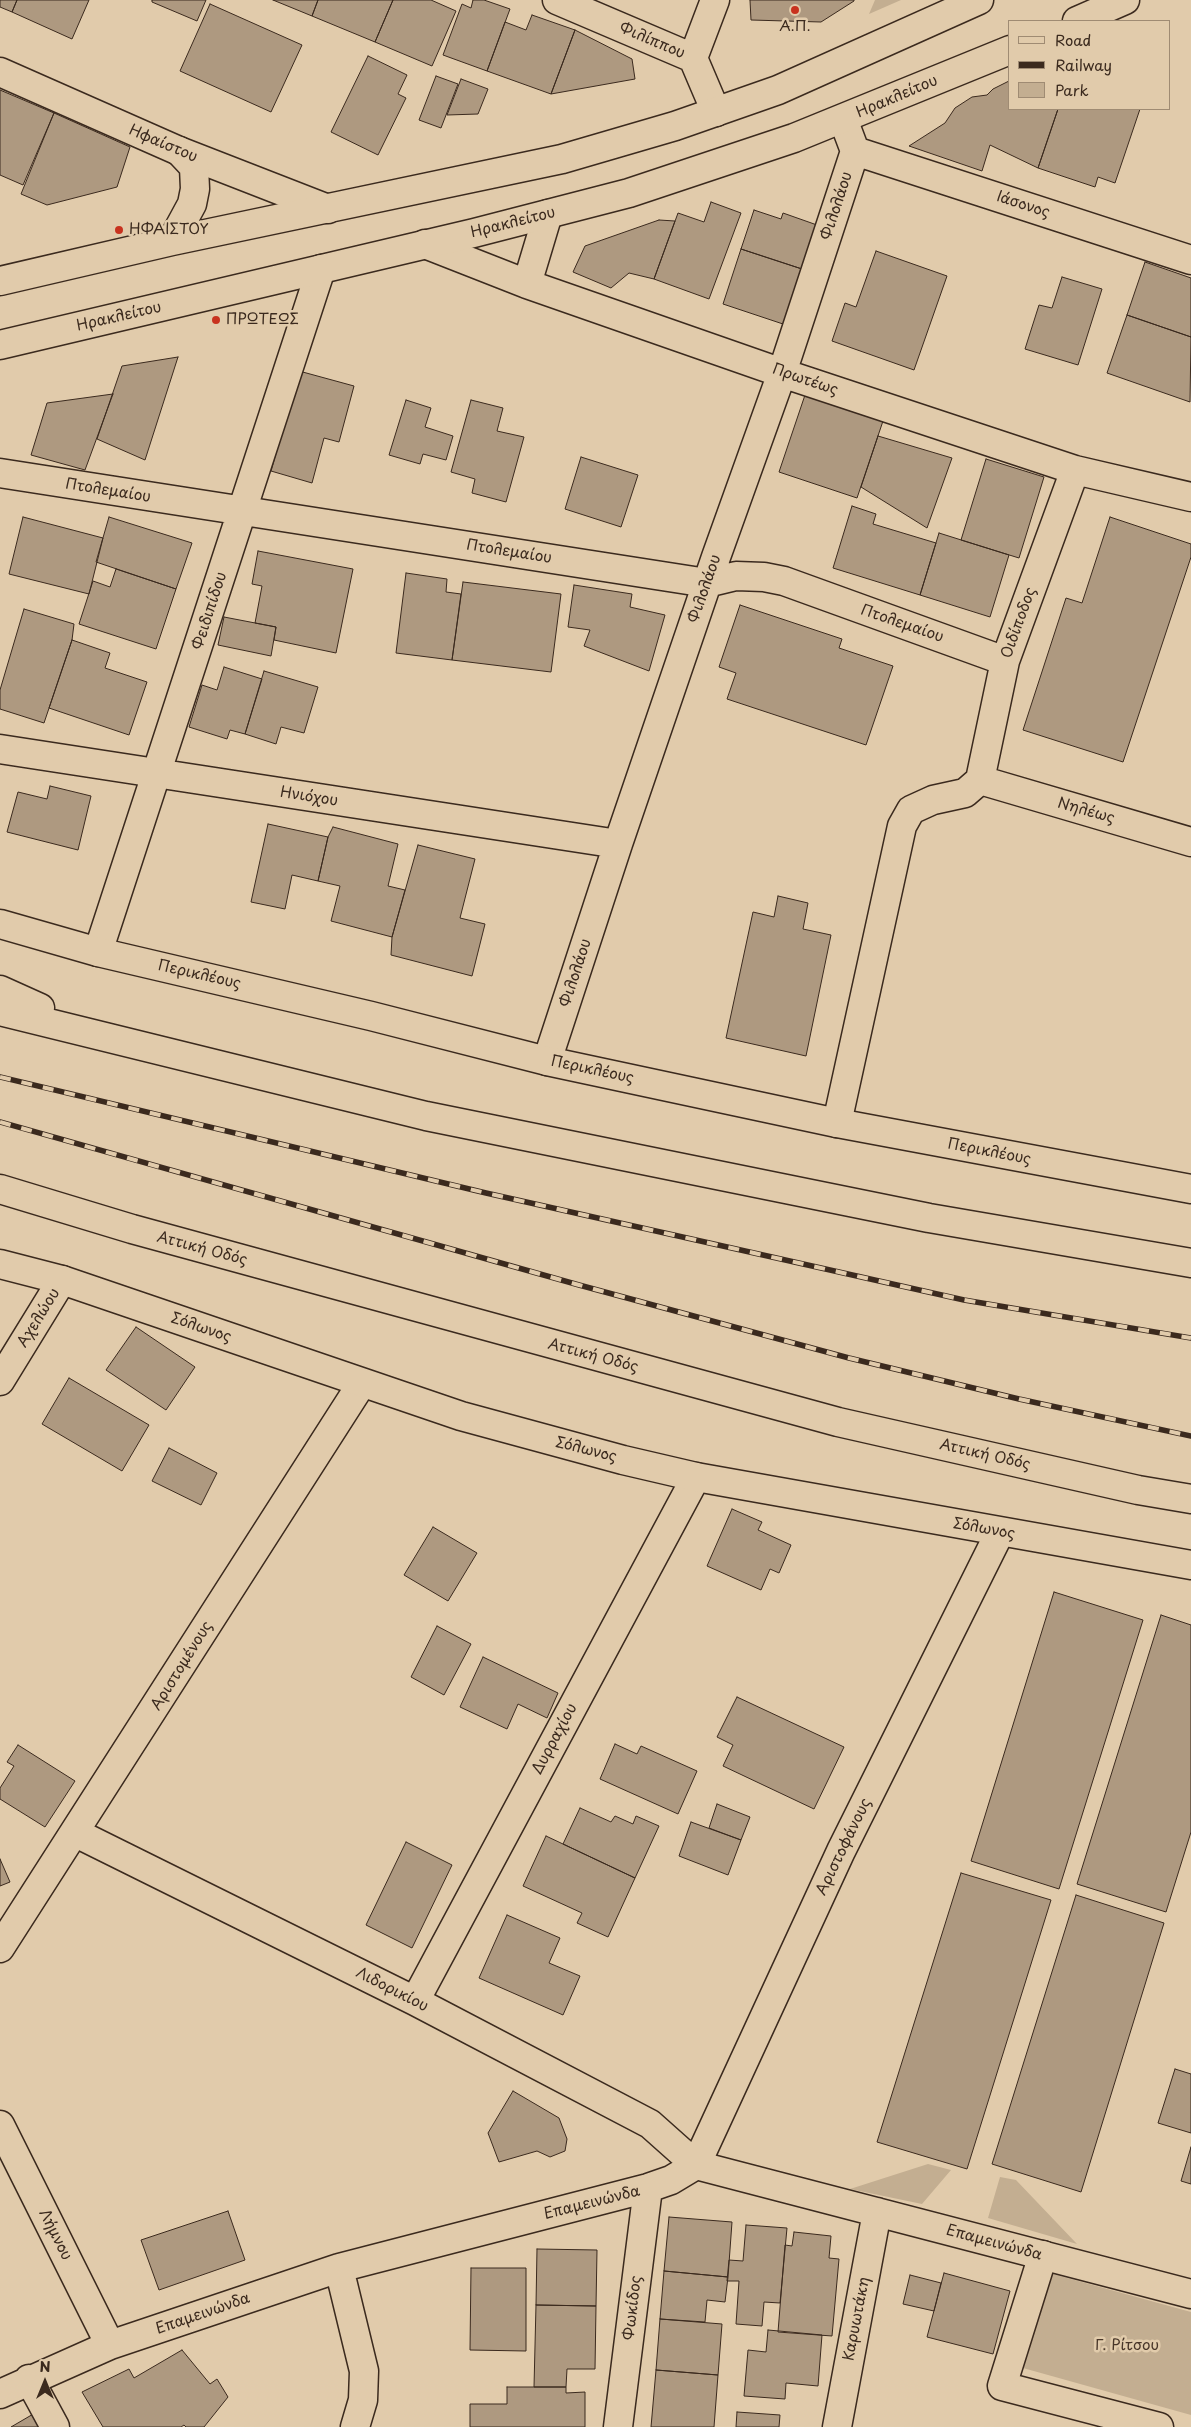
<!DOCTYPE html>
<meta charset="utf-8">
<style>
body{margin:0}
#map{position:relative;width:1191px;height:2427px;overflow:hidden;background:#e1cbab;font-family:"Playpen Sans",sans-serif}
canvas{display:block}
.legend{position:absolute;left:1008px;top:20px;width:162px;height:90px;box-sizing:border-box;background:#e1cbab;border:1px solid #9f8b73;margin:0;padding:6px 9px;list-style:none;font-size:15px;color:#3b2a1e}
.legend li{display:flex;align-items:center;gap:10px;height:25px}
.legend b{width:25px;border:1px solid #9f8b73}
.north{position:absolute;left:20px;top:2357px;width:50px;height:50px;-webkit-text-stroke:4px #e1cbab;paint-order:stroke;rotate:0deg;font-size:14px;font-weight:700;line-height:20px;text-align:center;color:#3b2a1e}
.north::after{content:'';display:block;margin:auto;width:18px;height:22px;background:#3b2a1e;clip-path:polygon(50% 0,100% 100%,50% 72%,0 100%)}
</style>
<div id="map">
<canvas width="1191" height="2427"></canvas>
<ul class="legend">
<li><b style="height:6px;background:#e1cbab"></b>Road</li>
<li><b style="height:6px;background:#3b2a1e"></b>Railway</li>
<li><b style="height:14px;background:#c3ae91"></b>Park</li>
</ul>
<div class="north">N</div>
</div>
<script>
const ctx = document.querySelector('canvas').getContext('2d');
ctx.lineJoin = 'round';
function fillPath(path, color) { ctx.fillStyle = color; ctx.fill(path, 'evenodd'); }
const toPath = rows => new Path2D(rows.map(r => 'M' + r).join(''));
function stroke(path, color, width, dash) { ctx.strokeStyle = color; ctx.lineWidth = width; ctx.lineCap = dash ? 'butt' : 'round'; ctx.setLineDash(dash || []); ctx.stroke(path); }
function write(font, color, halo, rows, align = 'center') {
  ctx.font = font + ' "Playpen Sans",sans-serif'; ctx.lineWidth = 5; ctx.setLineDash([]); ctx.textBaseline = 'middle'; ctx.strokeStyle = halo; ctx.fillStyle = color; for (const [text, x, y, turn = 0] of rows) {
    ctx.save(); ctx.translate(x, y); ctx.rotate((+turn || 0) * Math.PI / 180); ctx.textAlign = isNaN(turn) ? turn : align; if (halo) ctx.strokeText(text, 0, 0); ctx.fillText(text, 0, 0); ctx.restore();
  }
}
const green = toPath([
 [875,0,901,0,869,14],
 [928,2164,951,2170,922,2204,850,2189],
 [1000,2177,1016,2180,1077,2244,988,2218],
 [1049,2273,1191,2312,1191,2415,1023,2368]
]);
const building = toPath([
 [0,0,17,0,12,12,0,7,0,0],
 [17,0,89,0,72,39,12,12,17,0],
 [152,0,206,0,197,21,152,2,152,0],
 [273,0,318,0,312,16,273,0],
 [318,0,393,0,375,42,312,16,318,0],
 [393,0,431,0,456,11,432,66,375,42,393,0],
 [473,0,484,0,510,9,487,71,443,55,462,4,471,8,473,0],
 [750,0,854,0,854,1,821,22,751,20,750,0],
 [210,4,302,45,271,112,180,71,210,4],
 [532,15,575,30,551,94,487,71,505,22,526,30,532,15],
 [575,30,632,59,635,79,551,94,575,30],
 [368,56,407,75,398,94,406,98,378,155,331,132,368,56],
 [436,76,458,84,441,128,419,120,436,76],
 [461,79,488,89,478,114,447,115,461,79],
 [1009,81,1010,109,1058,109,1038,168,990,145,982,171,909,146,945,123,955,108,972,97,987,95,993,89,1009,81],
 [0,90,54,113,23,185,0,175,0,90],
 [1058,109,1140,109,1115,183,1098,177,1095,187,1038,168,1058,109],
 [54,113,130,147,117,187,47,205,21,194,54,113],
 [711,202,741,213,709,299,654,279,678,213,704,222,711,202],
 [754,210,781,219,783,213,817,225,802,269,741,249,754,210],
 [659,220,675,221,654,279,629,273,611,288,573,272,585,246,659,220],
 [741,249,802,269,783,324,723,304,741,249],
 [876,251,947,276,914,370,832,341,845,303,856,307,876,251],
 [1145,262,1191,278,1191,337,1127,315,1145,262],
 [1062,277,1102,289,1078,365,1025,349,1039,305,1052,308,1062,277],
 [1127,315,1191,337,1190,402,1107,373,1127,315],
 [178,357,145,460,97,439,122,366,178,357],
 [299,371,354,386,339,442,324,438,312,483,271,471,299,371],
 [113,394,85,470,31,455,47,403,113,394],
 [805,395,883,421,857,498,779,472,805,395],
 [406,400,431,408,425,427,453,436,446,460,423,454,420,464,389,455,406,400],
 [471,400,503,408,497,431,524,437,506,502,472,493,475,479,451,472,471,400],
 [878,436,952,458,927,528,861,487,878,436],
 [581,457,638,475,621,527,565,509,581,457],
 [986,459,1044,477,1019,558,961,540,986,459],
 [852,506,876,514,873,524,936,543,920,595,833,568,852,506],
 [23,517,103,538,89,594,9,574,23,517],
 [109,517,192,543,176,589,96,562,109,517],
 [1110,517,1191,544,1191,557,1123,762,1023,730,1066,598,1082,603,1110,517],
 [939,533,1009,555,990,617,920,595,939,533],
 [258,551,353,569,336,653,274,640,276,627,255,623,262,586,252,584,258,551],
 [116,569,176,589,156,649,79,624,93,581,110,587,116,569],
 [406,573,447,579,446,592,461,594,452,660,396,653,406,573],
 [463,582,561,594,551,672,452,660,463,582],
 [574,585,632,594,630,607,665,615,649,671,584,646,590,630,568,627,574,585],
 [740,605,842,639,839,648,893,666,866,745,727,699,736,673,719,667,740,605],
 [24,609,74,624,72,640,44,723,0,709,0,690,24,609],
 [224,617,276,627,271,656,218,645,224,617],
 [72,640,110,653,105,668,147,682,129,735,49,708,72,640],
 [224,667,262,679,245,734,230,730,227,739,189,727,202,685,217,690,224,667],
 [264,671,318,687,304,733,281,727,276,744,245,734,264,671],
 [50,786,91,796,78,850,7,832,18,792,47,799,50,786],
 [268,824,328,837,318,881,292,875,285,909,251,902,268,824],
 [333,827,398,844,388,886,405,890,392,937,331,921,340,886,318,881,328,837,333,827],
 [418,845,475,859,460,918,485,924,472,976,391,955,392,937,418,845],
 [778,896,808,903,803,929,831,935,806,1056,726,1038,753,912,774,917,778,896],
 [136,1327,195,1367,166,1410,106,1370,136,1327],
 [69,1378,149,1425,122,1471,42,1424,69,1378],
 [169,1448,217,1473,201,1505,152,1481,169,1448],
 [732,1509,762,1522,758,1530,791,1545,779,1573,770,1569,761,1590,707,1566,732,1509],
 [433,1527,477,1553,448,1601,404,1575,433,1527],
 [1054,1592,1143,1620,1059,1889,971,1861,1054,1592],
 [1161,1615,1191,1625,1191,1832,1166,1912,1077,1884,1161,1615],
 [437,1626,471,1644,444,1695,411,1677,437,1626],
 [483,1657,558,1693,547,1718,518,1704,507,1729,460,1707,483,1657],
 [737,1697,844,1747,814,1809,723,1766,733,1745,717,1737,737,1697],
 [615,1744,637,1754,641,1746,697,1771,678,1814,600,1779,615,1744],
 [18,1745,75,1781,45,1827,0,1799,0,1788,14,1766,7,1762,18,1745],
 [717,1804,750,1817,741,1840,709,1828,717,1804],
 [580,1808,611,1822,615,1816,633,1824,636,1816,659,1826,635,1878,563,1844,580,1808],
 [691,1822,741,1840,728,1875,679,1856,691,1822],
 [546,1836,635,1878,608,1937,577,1923,582,1913,523,1886,546,1836],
 [406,1842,452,1865,412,1948,366,1925,406,1842],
 [0,1859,10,1882,0,1886,0,1859],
 [961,1873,1051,1900,967,2169,877,2142,961,1873],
 [1076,1895,1164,1923,1081,2192,992,2164,1076,1895],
 [507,1915,560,1938,549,1963,580,1976,563,2015,479,1978,507,1915],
 [1175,2069,1191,2074,1191,2133,1158,2123,1175,2069],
 [513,2091,559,2118,567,2139,565,2151,550,2157,537,2151,499,2162,488,2133,513,2091],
 [1191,2147,1191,2184,1181,2181,1191,2147],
 [228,2211,245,2260,159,2290,141,2240,228,2211],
 [669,2217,732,2222,728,2277,664,2271,669,2217],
 [746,2225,787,2228,780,2303,764,2302,762,2326,736,2324,739,2281,727,2281,729,2260,743,2261,746,2225],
 [794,2232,831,2236,829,2258,839,2259,832,2336,778,2332,785,2245,792,2246,794,2232],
 [537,2249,597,2250,596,2306,536,2305,537,2249],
 [471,2268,526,2268,526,2351,470,2350,471,2268],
 [664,2271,728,2277,725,2302,707,2300,705,2322,660,2319,664,2271],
 [944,2273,1010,2291,993,2354,927,2337,944,2273],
 [910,2275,941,2283,934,2311,903,2304,910,2275],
 [536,2305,596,2306,595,2369,567,2369,566,2387,534,2387,536,2305],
 [660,2319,722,2324,718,2375,656,2370,660,2319],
 [768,2330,822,2335,818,2386,786,2383,785,2399,744,2396,748,2350,766,2352,768,2330],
 [182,2350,210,2384,217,2379,228,2397,204,2427,186,2427,184,2425,181,2427,103,2427,82,2392,129,2369,134,2378,182,2350],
 [656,2370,718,2375,714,2427,651,2427,656,2370],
 [507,2387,566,2387,566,2393,585,2392,585,2427,470,2427,470,2404,507,2404,507,2387],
 [737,2412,780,2415,779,2427,736,2427,737,2412],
 [35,2413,43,2427,11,2427,35,2413]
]);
const pedestrian = toPath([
 [1043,2255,1002,2386,1159,2427]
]);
const minor = toPath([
 [557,0,693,58,716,112],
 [693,58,715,0],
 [0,72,179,151,328,209],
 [855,151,1191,260],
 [425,244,527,284,782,373,1075,470,1191,497],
 [527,284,548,214],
 [0,473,707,583,736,576,764,577,784,581,1005,661],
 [0,749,618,844],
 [980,780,1005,661,1075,470],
 [980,780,1191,842],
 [98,952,321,269],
 [547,1061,618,844,716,557,782,373,855,151,843,119],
 [837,1123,902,826,911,810,933,800,965,793,980,780],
 [0,1381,62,1280],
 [76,1833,415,2001,650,2124,696,2165],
 [0,1948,362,1383],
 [415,2001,696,1477],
 [0,2125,110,2345],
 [696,2165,841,1851,1000,1532],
 [339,2268,364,2371,363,2400,355,2427],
 [29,2379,55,2427],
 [0,2394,110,2345,339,2268,648,2188,671,2180,696,2165,1191,2294],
 [618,2427,648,2188],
 [837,2427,877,2212]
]);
const tertiary = toPath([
 [0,924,98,952,371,1016,547,1061,837,1123,1191,1189],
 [0,1264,62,1280,461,1416,623,1460,696,1477,1191,1565]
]);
const secondary = toPath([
 [1077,21,1125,0],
 [172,241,192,204,195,189,194,167,179,151],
 [0,281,172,241,562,159,675,126,778,90,979,0],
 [0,345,474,233,629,193,794,138,1010,50]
]);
const motorway = toPath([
 [0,990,40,1008],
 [0,1011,426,1116,929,1218,1191,1263],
 [0,1189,132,1229,838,1422,1138,1490,1191,1499]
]);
const rail = toPath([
 [0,1077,486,1193,964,1300,1191,1338],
 [0,1122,579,1285,849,1358,1019,1399,1191,1436]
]);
const markers = [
 [795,10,5,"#c8321e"],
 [119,230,5,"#c8321e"],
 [216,320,5,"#c8321e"]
];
const poiNames = [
 ["Α.Π.",795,27,"center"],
 ["ΗΦΑΙΣΤΟΥ",129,230],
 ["ΠΡΩΤΕΩΣ",226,320]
];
const streetNames = [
 ["Φιλίππου",652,41,23],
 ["Ηρακλείτου",897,97,-23],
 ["Ηφαίστου",163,144,23],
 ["Ιάσονος",1023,205,18],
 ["Φιλολάου",837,206,-72],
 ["Ηρακλείτου",513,223,-14],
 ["Ηρακλείτου",119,317,-13],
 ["Πρωτέως",805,380,19],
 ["Πτολεμαίου",108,491,9],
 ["Πτολεμαίου",509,552,9],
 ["Φιλολάου",705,589,-71],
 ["Φειδιπίδου",210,611,-72],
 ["Οιδίποδος",1019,623,-70],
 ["Πτολεμαίου",902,624,19],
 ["Ηνιόχου",309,797,9],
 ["Νηλέως",1086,811,16],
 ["Φιλολάου",576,973,-72],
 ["Περικλέους",199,975,13],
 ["Περικλέους",592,1070,12],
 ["Περικλέους",989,1152,11],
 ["Αττική Οδός",202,1249,15],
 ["Αχελώου",39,1318,-58],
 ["Σόλωνος",201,1328,19],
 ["Αττική Οδός",593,1356,15],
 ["Σόλωνος",586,1450,14],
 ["Αττική Οδός",985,1455,13],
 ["Σόλωνος",984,1529,10],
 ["Αριστομένους",182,1666,-58],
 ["Δυρραχίου",555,1739,-62],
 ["Αριστοφάνους",844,1847,-64],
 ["Λιδορικίου",392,1990,27],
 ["Επαμεινώνδα",592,2203,-14],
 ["Λήμνου",55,2235,63],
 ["Επαμεινώνδα",994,2243,15],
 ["Φωκίδος",633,2308,-83],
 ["Επαμεινώνδα",203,2314,-19],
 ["Καρυωτάκη",857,2319,-79]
];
const parkNames = [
 ["Γ. Ρίτσου",1127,2346]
];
fillPath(green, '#c3ae91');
fillPath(building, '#ae9980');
stroke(building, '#3b2a1e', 1);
stroke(pedestrian, '#3b2a1e', 31);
stroke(minor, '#3b2a1e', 31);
stroke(tertiary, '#3b2a1e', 31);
stroke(secondary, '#3b2a1e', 31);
stroke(motorway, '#3b2a1e', 31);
stroke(pedestrian, '#e1cbab', 28);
stroke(minor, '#e1cbab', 28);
stroke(tertiary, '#e1cbab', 28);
stroke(secondary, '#e1cbab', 28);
stroke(motorway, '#e1cbab', 28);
stroke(rail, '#3b2a1e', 5.5);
stroke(rail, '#e1cbab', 4, [11]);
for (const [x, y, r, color] of markers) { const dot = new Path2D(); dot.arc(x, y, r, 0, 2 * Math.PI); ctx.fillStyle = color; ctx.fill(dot); stroke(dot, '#e1cbab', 2); }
write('15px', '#3b2a1e', '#e1cbab', poiNames, 'left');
write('15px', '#3b2a1e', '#e1cbab', streetNames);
write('15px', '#49372a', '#e1cbab', parkNames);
</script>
